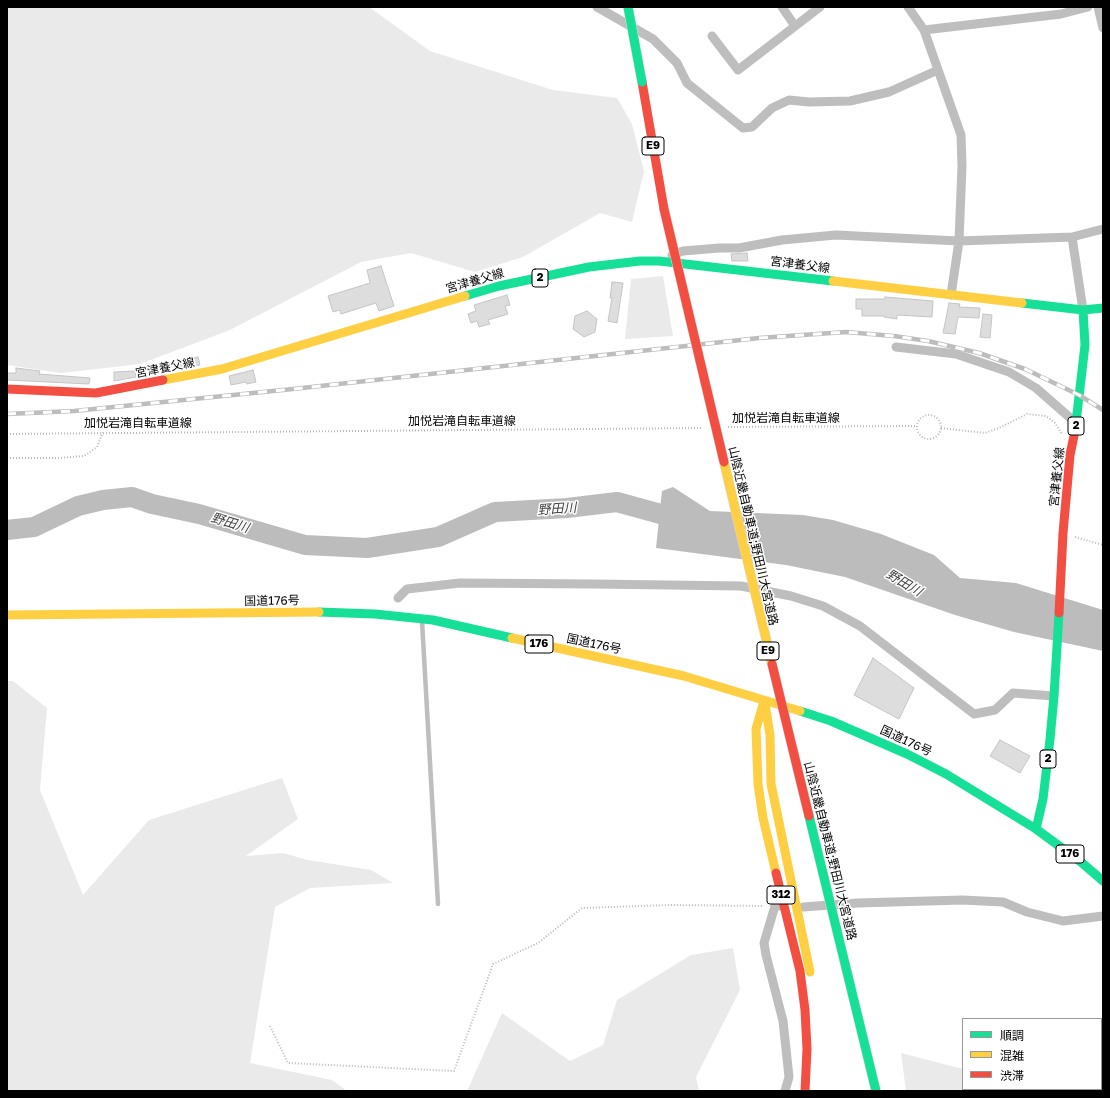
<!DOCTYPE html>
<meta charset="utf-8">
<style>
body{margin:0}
#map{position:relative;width:1110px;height:1098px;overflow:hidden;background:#fff;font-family:"Golos Text","Noto Sans JP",sans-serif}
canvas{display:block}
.frame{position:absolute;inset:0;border:8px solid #000;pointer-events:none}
.legend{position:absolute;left:962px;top:1018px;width:140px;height:72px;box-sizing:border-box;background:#fff;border:1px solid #999;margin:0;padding:5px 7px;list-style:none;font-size:12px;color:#000}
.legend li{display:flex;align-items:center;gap:8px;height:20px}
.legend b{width:20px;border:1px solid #999}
</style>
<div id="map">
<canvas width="1110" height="1098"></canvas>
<div class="frame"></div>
<ul class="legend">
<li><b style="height:5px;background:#16e098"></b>順調</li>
<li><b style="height:5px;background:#ffcf43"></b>混雑</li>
<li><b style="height:5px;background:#f24e42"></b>渋滞</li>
</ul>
</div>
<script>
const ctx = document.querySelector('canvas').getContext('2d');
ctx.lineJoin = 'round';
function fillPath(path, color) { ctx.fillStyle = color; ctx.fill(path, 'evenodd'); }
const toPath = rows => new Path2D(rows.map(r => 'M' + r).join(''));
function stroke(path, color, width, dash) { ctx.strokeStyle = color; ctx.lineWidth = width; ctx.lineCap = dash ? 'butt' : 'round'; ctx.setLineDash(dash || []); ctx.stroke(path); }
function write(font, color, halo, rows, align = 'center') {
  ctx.font = font + ' "Golos Text","Noto Sans JP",sans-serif'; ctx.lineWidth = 3; ctx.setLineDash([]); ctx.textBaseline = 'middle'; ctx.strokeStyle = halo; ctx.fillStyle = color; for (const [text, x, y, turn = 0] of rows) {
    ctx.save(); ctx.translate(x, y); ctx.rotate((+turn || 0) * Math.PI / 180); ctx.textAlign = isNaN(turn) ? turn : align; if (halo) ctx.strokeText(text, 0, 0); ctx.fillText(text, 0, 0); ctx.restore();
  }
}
const green = toPath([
 [7,7,369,7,430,51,553,90,617,98,632,124,644,171,632,222,600,213,523,257,475,272,411,253,361,262,230,330,140,364,61,373,7,365],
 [663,276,673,336,625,339,631,279],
 [7,681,13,681,47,708,40,790,83,895,149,820,282,778,298,819,246,856,283,853,308,860,371,870,393,883,310,888,275,907,250,1063,332,1080,347,1091,7,1091],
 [733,948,740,990,696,1077,699,1091,467,1091,502,1013,570,1061,603,1045,617,1000,691,955],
 [901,1053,963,1069,963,1089,1101,1089,1101,1083,1103,1086,1103,1091,906,1091]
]);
const water = toPath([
 [673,487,710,511,803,515,833,520,881,534,934,555,960,578,1016,583,1103,610,1103,651,1014,632,955,615,845,577,786,565,656,548,662,491]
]);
const river = toPath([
 [7,530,34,527,78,506,103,500,132,497,152,504,199,514,305,545,367,548,438,537,495,512,567,508,617,502,686,521]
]);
const building = toPath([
 [747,253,748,261,732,261,731,254,747,253],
 [381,266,394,306,379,311,376,303,341,314,340,310,333,312,328,296,370,283,367,270,381,266],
 [612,282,623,283,617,323,608,321,612,298,610,298,612,282],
 [507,295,510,305,505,306,508,314,488,320,490,324,479,327,477,321,471,323,468,314,476,311,474,305,507,295],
 [885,297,933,301,932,317,897,315,897,319,884,317,884,316,862,316,862,309,856,309,856,299,885,299,885,297],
 [949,303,960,304,959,307,980,308,979,318,958,317,955,334,943,333,949,303],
 [587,311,597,319,595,332,584,337,573,329,575,316,587,311],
 [983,314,992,315,990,338,980,337,983,314],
 [198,357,200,365,181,368,180,361,198,357],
 [16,368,40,371,39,374,90,378,89,384,7,380,7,373,16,373,16,368],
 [253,370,256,382,247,384,246,382,231,385,229,376,253,370],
 [135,371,136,377,114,381,114,372,135,371],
 [873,658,914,688,899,719,854,695,873,658],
 [1000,740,1030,756,1020,773,990,756,1000,740]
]);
const path = toPath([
 '917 427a12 12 0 1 1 24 0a12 12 0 1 1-24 0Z',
 [728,427,917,426],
 [941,428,985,433,999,428,1027,414,1046,416,1055,423,1062,434],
 [7,434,703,428],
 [7,458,58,458,84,456,97,447,103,432],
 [1075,537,1103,545],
 [270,1026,288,1063,454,1071,493,964,538,943,582,908,671,905,764,906]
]);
const lane = toPath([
 [422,621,438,904]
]);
const street = toPath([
 [597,7,653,39,677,63,687,83,743,128,752,127,772,108,789,100,809,102,850,101,889,92,938,70],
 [782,7,795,26],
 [908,7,924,30,961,135,962,166,959,241,951,295],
 [1098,7,1103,28],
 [924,30,1061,14,1088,7],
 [712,36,738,70,820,7],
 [1072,237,1083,310],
 [672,255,683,251,719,248,739,248,782,240,836,235,959,241,1072,237,1103,229],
 [896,347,956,354,1009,372,1036,388,1076,423],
 [398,598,407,589,460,583,594,584,741,586,791,596,823,606,860,626,974,714,995,710,1013,693,1054,696],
 [779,906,775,906,764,943,766,955,783,1021,789,1077,785,1091],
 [803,907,858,903,962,900,1003,902,1027,912,1063,921,1103,916]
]);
const fast = toPath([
 [465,296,499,286,589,267,640,261,659,261,833,281],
 [1022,303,1083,310,1085,345,1075,431],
 [1083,310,1103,308],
 [319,612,375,614,433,620,512,638],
 [800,711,831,721,907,754,946,774,1036,829,1081,862,1103,881],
 [1036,829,1043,799,1050,739,1054,696,1059,613]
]);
const slow = toPath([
 [833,281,1022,303],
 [163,380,222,369,465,296],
 [7,615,319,612],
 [512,638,684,676,800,711],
 [764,701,756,729,758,784,763,818,776,873],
 [765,704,770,735,771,784,810,972]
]);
const jam = toPath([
 [642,82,664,209],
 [7,389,96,393,163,380],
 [1059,613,1063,533,1070,455,1075,431],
 [776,873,800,971,805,1010,807,1049,805,1091]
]);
const rail = toPath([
 [7,414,74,411,293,389,759,338,846,332,894,336,928,341,979,353,1025,369,1079,395,1103,410]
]);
const fastBridge = toPath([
 [628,7,642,82],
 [809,816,876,1091]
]);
const slowBridge = toPath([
 [724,462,772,664]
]);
const jamBridge = toPath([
 [664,209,724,462],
 [772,664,809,816]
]);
const shields = [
 [653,146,22],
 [540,278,16],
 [1076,426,16],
 [539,644,28],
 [768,651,22],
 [1048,759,16],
 [1070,854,28],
 [781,895,28]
];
const shieldNames = [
 ["E9",653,146],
 ["2",540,278],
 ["2",1076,426],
 ["176",539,644],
 ["E9",768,651],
 ["2",1048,759],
 ["176",1070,854],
 ["312",781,895]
];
const streetNames = [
 ["宮津養父線",800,265,7],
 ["宮津養父線",475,281,-16],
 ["宮津養父線",165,368,-11],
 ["加悦岩滝自転車道線",786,418],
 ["加悦岩滝自転車道線",462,421],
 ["加悦岩滝自転車道線",138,423],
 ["宮津養父線",1057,477,-84],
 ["山陰近畿自動車道;野田川大宮道路",753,536,77],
 ["国道176号",272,601,-1],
 ["国道176号",594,644,12],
 ["国道176号",906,741,25],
 ["山陰近畿自動車道;野田川大宮道路",830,851,76]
];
const waterNames = [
 ["野田川",557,509,-4],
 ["野田川",230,523,17],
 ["野田川",904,583,31]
];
fillPath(green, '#eaeaea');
fillPath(water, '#bcbcbc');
stroke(river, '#bcbcbc', 20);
fillPath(building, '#ddd');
stroke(building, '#c5c5c5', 1);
stroke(path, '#b8b8b8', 2, [1, 2]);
stroke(lane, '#bebebe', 4.5);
stroke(street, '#bebebe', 9);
stroke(fast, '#16e098', 9);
stroke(slow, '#ffcf43', 9);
stroke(jam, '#f24e42', 9);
stroke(rail, '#bdbdbd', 4.5);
stroke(rail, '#fff', 3, [9]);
stroke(fastBridge, '#dbdbdb', 10, []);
stroke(slowBridge, '#dbdbdb', 10, []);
stroke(jamBridge, '#dbdbdb', 10, []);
stroke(fastBridge, '#16e098', 9);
stroke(slowBridge, '#ffcf43', 9);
stroke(jamBridge, '#f24e42', 9);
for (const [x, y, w] of shields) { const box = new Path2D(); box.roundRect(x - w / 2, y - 9, w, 18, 3); ctx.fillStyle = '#fff'; ctx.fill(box); stroke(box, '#000', 1); }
write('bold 11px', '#000', null, shieldNames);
write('12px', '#000', '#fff', streetNames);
write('italic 13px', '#414141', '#fff', waterNames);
</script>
